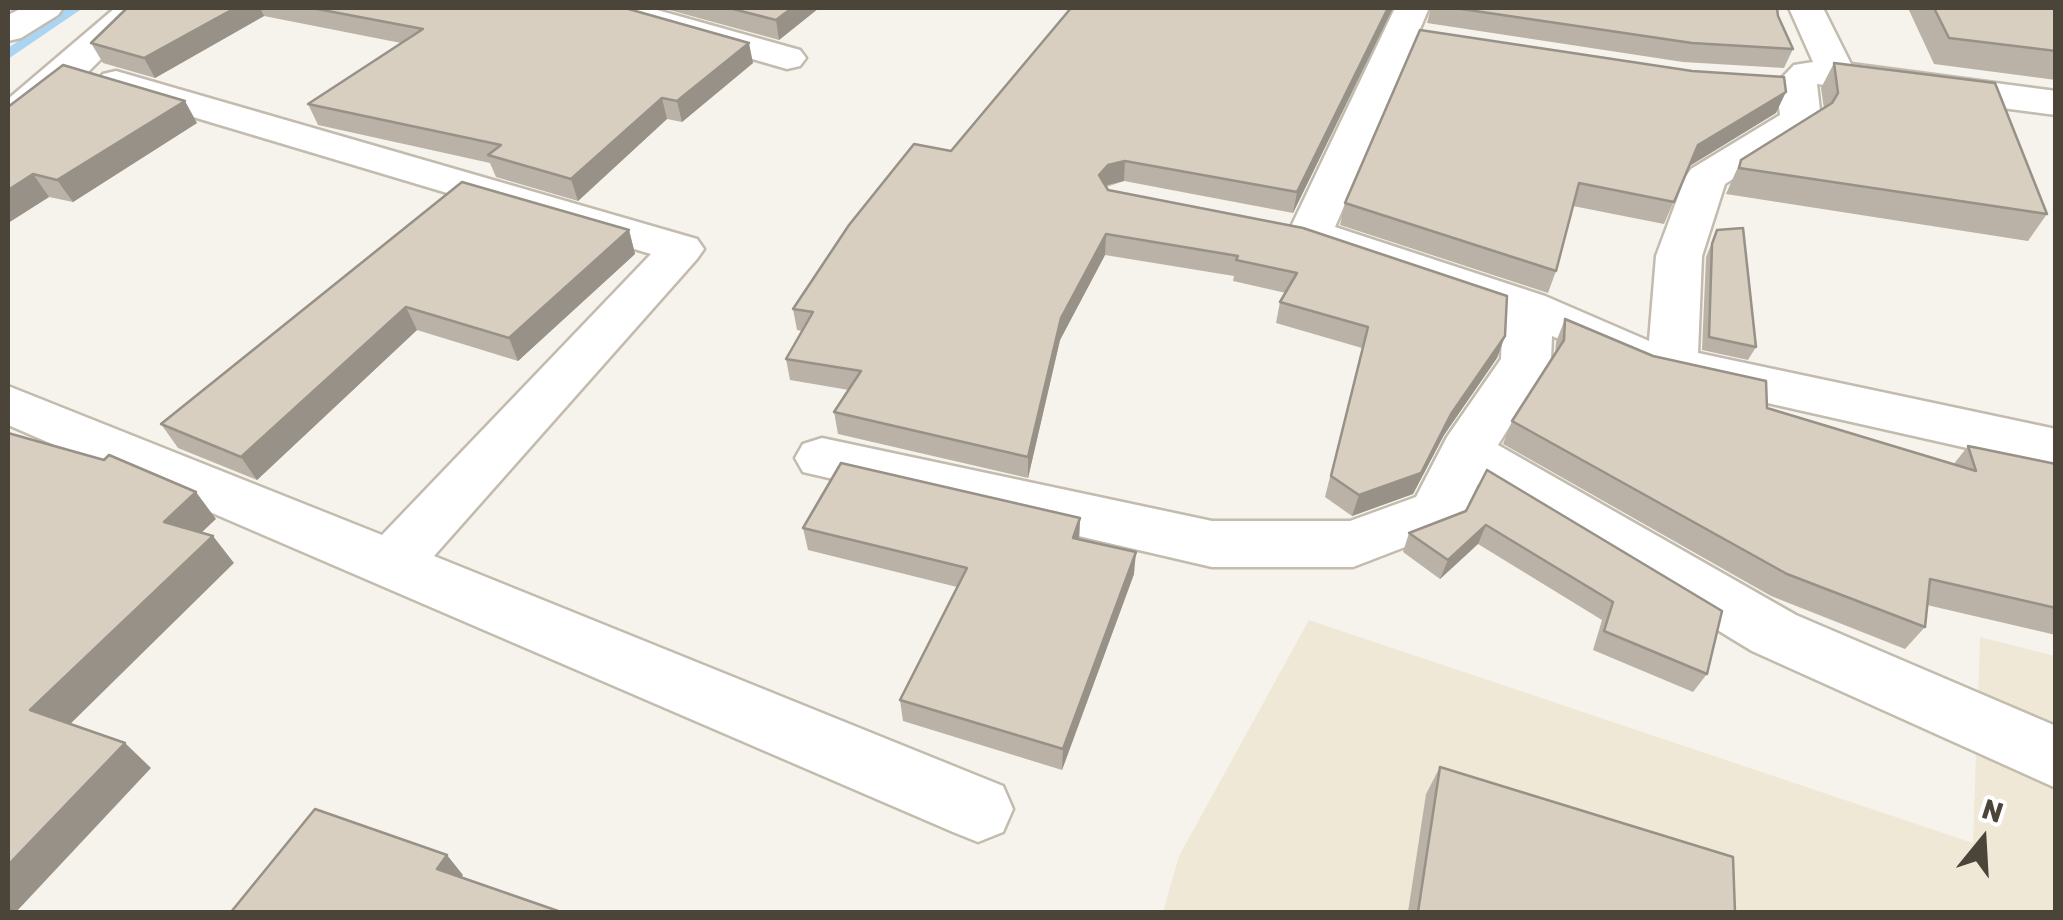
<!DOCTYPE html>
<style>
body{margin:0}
#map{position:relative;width:2063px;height:920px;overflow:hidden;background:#f6f3ec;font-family:Rubik,sans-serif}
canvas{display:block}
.frame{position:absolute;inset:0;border:10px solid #4b4439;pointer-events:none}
.north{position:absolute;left:1933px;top:790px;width:100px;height:100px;-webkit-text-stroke:8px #fff;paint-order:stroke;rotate:18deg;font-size:28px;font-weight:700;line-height:40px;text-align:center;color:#4b4439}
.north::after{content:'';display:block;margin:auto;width:35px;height:45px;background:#4b4439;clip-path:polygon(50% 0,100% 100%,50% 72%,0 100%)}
</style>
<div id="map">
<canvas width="2063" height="920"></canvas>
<div class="frame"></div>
<div class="north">N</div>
</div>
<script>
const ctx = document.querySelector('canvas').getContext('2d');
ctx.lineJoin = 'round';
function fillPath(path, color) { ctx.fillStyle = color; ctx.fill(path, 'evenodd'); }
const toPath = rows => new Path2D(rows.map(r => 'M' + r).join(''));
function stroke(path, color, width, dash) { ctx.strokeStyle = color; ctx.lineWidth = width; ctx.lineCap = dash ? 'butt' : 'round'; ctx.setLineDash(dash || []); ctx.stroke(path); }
const education = toPath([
 [1309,620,1973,843,1980,637,2055,656,2055,912,1163,912,1179,856]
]);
const stream = toPath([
 [67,8,83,8,8,59,8,48,67,8]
]);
const minor = toPath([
 [22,8,63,8,58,15,21,38,8,41,8,15,22,8],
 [115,8,152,8,83,77,22,126,8,130,8,99,115,8],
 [596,8,650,8,800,50,806,58,800,66,787,69,601,15,596,8],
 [1395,8,1429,8,1335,227,1545,296,1649,341,1656,256,1685,178,1691,169,1780,115,1776,84,1794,65,1813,62,1789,8,1823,8,1851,64,2056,91,2056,115,1817,84,1821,119,1815,127,1725,184,1702,256,1698,353,2056,429,2056,468,1643,375,1552,336,1551,360,1498,445,1796,615,2056,726,2056,788,1752,651,1478,484,1457,527,1353,567,1212,567,803,472,795,458,803,444,822,438,1212,521,1350,521,1416,497,1447,437,1501,359,1503,315,1294,243,1288,233,1395,8],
 [116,71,697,239,704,249,697,259,434,556,1003,786,1013,809,1003,832,978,842,953,832,8,425,8,386,382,535,651,254,103,90,97,82,103,74,116,71]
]);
const wall = toPath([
 [127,8,625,8,753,63,682,122,667,119,578,201,496,177,490,163,318,125,308,104,401,43,264,16,155,78,103,63,91,43],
 [662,8,819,8,779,40],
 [1393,8,1293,213,1124,181,1106,187,1108,190,1505,336,1497,358,1444,435,1413,494,1352,516,1325,497,1362,348,1276,323,1280,302,1286,293,1233,281,1234,276,1105,255,1060,340,1028,478,838,434,834,412,849,390,790,380,786,359,802,331,797,330,793,309,951,151],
 [1431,8,1777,8,1778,16,1793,49,1784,68,1683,62,1427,23],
 [1908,8,2056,8,2056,80,1934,64],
 [1834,63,2047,214,2028,241,1726,194,1741,160,1824,109,1821,88],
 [8,107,197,123,73,202,49,197,8,223],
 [1776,113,1689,166,1664,224,1573,206,1556,271,1548,293,1340,225,1345,203],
 [462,182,629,230,635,254,518,361,417,330,257,480,178,448,161,424],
 [1717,230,1756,347,1748,360,1702,350,1706,257],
 [1565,319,1767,408,1953,465,1968,446,2056,464,2056,635,1927,605,1925,627,1905,649,1771,596,1503,444,1512,421,1555,354,1556,342],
 [1487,470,1707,674,1693,692,1593,650,1602,620,1478,544,1440,579,1403,552,1409,533,1466,511],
 [1080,518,1079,540,1134,574,1062,770,903,721,900,700,957,587,808,550,803,528],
 [1440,767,1735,912,1408,912,1426,794]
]);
const shadedWall = toPath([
 [235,8,260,8,264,16,155,78,144,58],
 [792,8,819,8,779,40,776,20],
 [1388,8,1393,8,1293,213,1297,192],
 [749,43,753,63,682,122,677,101],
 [1786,92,1776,113,1688,167,1698,145],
 [662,98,667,119,578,201,571,179],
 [185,101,197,123,73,202,57,180],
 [1125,161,1124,181,1107,185,1098,196,1099,175,1108,165],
 [33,174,49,197,8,223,8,190],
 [629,230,635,254,518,361,509,338],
 [1106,234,1105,255,1060,340,1028,478,1028,457,1061,318],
 [406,307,417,330,257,480,241,457],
 [1505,336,1497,358,1444,435,1413,494,1352,516,1359,495,1451,414],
 [196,492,216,519,185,548,164,522],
 [1080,518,1079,540,1073,538],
 [1486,525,1478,544,1440,579,1448,560],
 [213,536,234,563,58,736,30,710],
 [1136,552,1134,574,1062,770,1063,749],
 [125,743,151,768,16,912,8,912,8,865],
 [447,855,463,875,453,889,437,869]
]);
const building = toPath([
 [127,8,235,8,144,58,91,43,127,8],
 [312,8,625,8,749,43,677,101,662,98,571,179,488,155,501,145,308,104,423,29,312,8],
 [729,8,792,8,776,20,729,8],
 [1071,8,1388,8,1297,192,1125,161,1108,165,1099,175,1108,190,1303,228,1507,296,1505,336,1451,414,1421,473,1359,495,1331,476,1368,327,1280,302,1297,273,1236,260,1238,256,1106,234,1061,318,1028,457,834,412,861,371,786,359,813,312,793,309,849,225,914,144,951,151,1071,8],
 [1455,8,1777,8,1778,16,1793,49,1692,43,1455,8],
 [1934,8,2056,8,2056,51,1949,38,1934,8],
 [1420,30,1692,71,1784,77,1786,92,1698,145,1674,202,1579,183,1556,271,1345,203,1420,30],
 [1834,63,1995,83,2047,214,1739,168,1741,160,1832,103,1838,93,1834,63],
 [63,65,185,101,57,180,33,174,8,190,8,107,63,65],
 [462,182,629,230,509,338,406,307,241,457,161,424,462,182],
 [1743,228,1756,347,1709,337,1712,244,1717,230,1743,228],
 [1565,319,1653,356,1766,381,1767,408,1976,471,1968,446,2056,464,2056,608,1930,579,1925,627,1787,574,1512,421,1564,340,1565,319],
 [8,433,104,460,109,455,196,492,164,522,213,536,30,710,125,743,8,865,8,433],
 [841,463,1080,518,1073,538,1136,552,1063,749,900,700,967,568,803,528,841,463],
 [1487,470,1722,611,1707,674,1604,631,1613,602,1486,525,1448,560,1409,533,1466,511,1487,470],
 [1440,767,1733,857,1735,912,1418,912,1440,767],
 [315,809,447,855,437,869,561,912,231,912,315,809]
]);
fillPath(education, '#efe8d6');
fillPath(stream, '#a9d4f2');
stroke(minor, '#c2bbae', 5);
fillPath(minor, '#fff');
fillPath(wall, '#bab2a6');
fillPath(shadedWall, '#979187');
fillPath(building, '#d8cfc1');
stroke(building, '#979187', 2.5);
</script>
